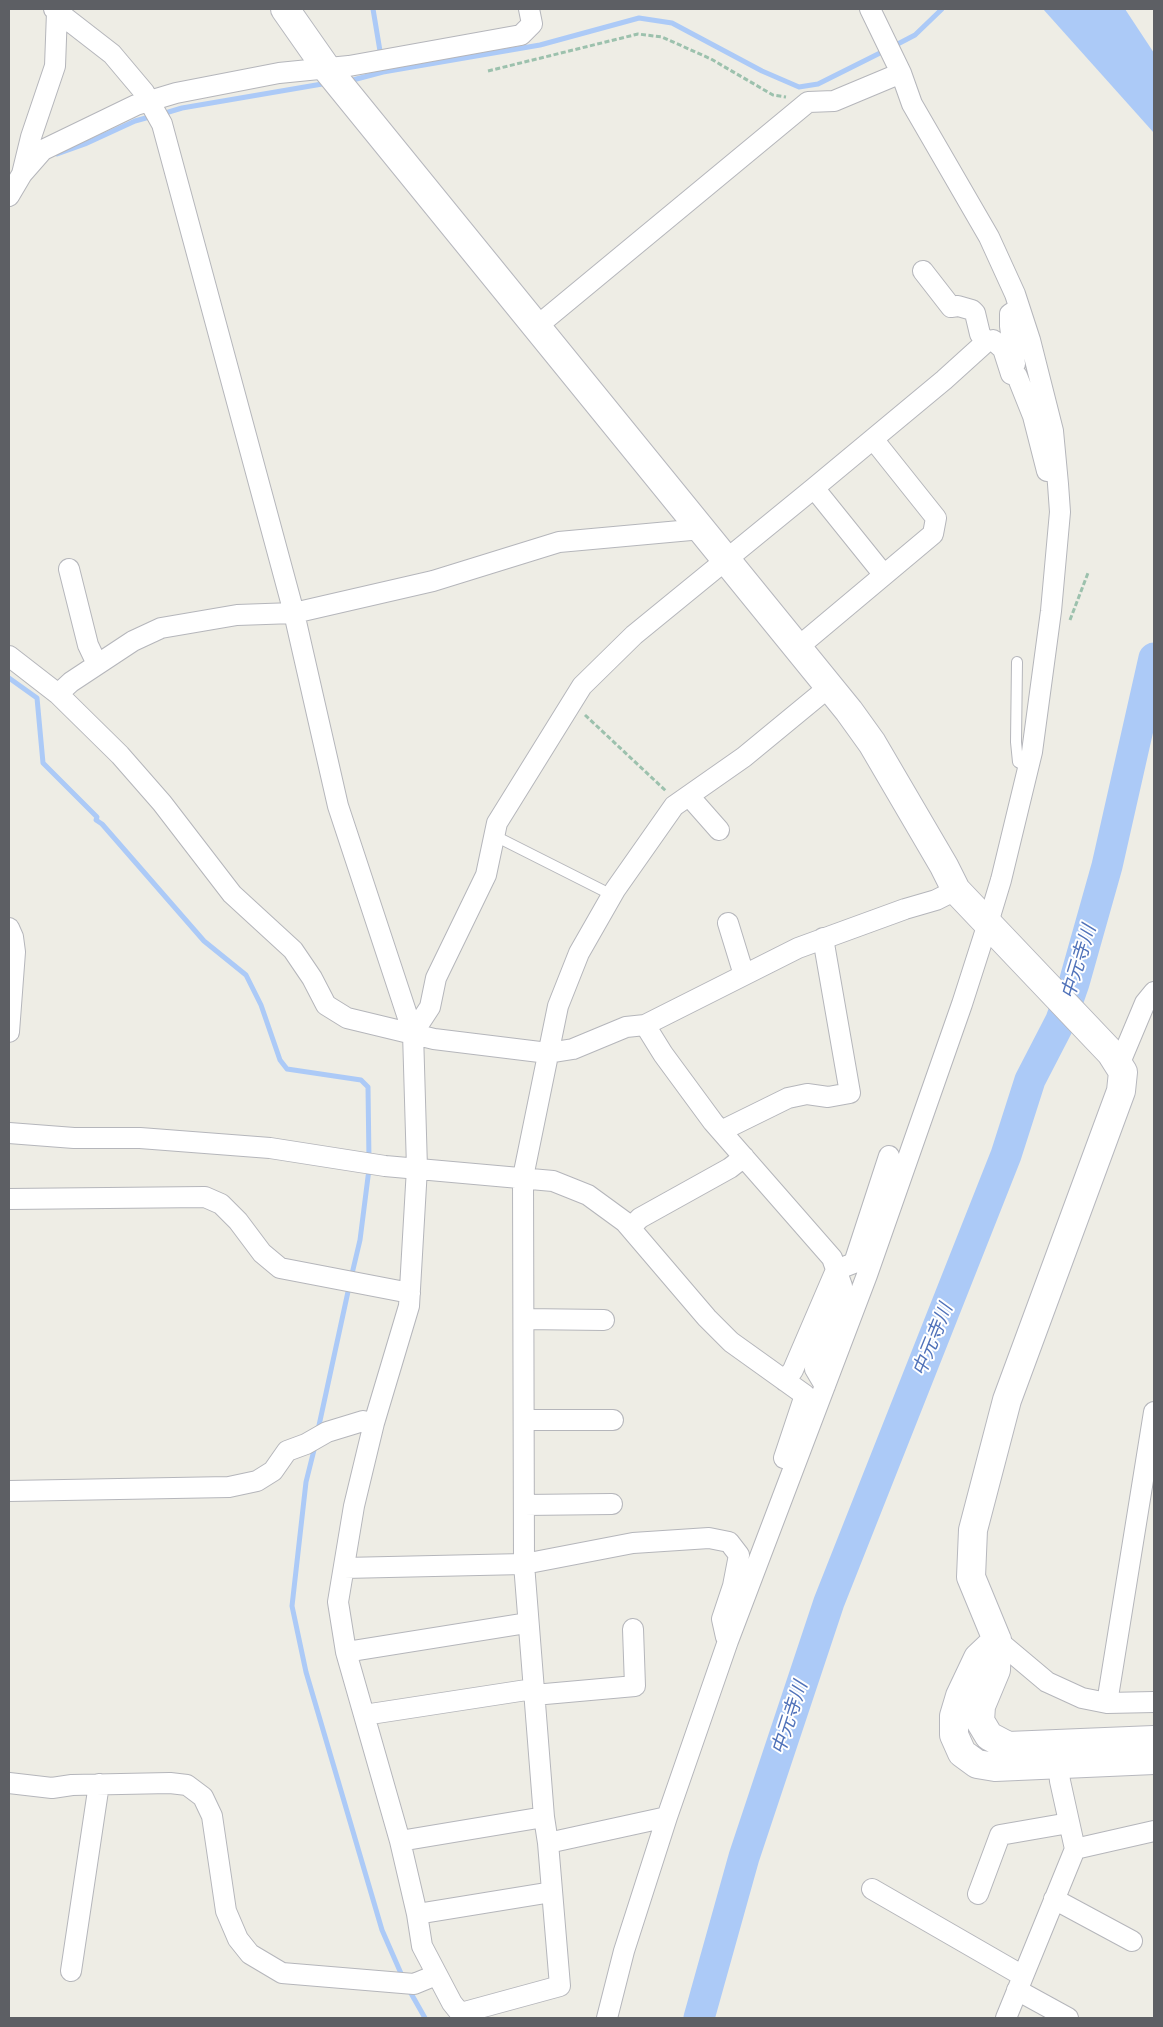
<!DOCTYPE html>
<meta charset="utf-8">
<style>
body{margin:0}
#map{position:relative;width:1163px;height:2027px;overflow:hidden;background:#eeede5;font-family:Cabin,sans-serif}
canvas{display:block}
.frame{position:absolute;inset:0;border:10px solid #5d5f64;pointer-events:none}
</style>
<div id="map">
<canvas width="1163" height="2027"></canvas>
<div class="frame"></div>
</div>
<script>
const ctx = document.querySelector('canvas').getContext('2d');
ctx.lineJoin = 'round';
function fillPath(path, color) { ctx.fillStyle = color; ctx.fill(path, 'evenodd'); }
const toPath = rows => new Path2D(rows.map(r => 'M' + r).join(''));
function stroke(path, color, width, dash) { ctx.strokeStyle = color; ctx.lineWidth = width; ctx.lineCap = dash ? 'butt' : 'round'; ctx.setLineDash(dash || []); ctx.stroke(path); }
function write(font, color, halo, rows, align = 'center') {
  ctx.font = font + ' Cabin,"Noto Sans JP",sans-serif'; ctx.lineWidth = 4; ctx.setLineDash([]); ctx.textBaseline = 'middle'; ctx.strokeStyle = halo; ctx.fillStyle = color; for (const [text, x, y, turn = 0] of rows) {
    ctx.save(); ctx.translate(x, y); ctx.rotate((+turn || 0) * Math.PI / 180); ctx.textAlign = isNaN(turn) ? turn : align; if (halo) ctx.strokeText(text, 0, 0); ctx.fillText(text, 0, 0); ctx.restore();
  }
}
const water = toPath([
 [1043,9,1125,9,1154,53,1154,133]
]);
const stream = toPath([
 [373,9,381,57],
 [892,47,915,35,942,9],
 [349,81,383,72,540,45,639,18,672,23,762,71,799,87,818,84,884,51],
 [162,114,182,108,328,83],
 [57,154,85,144,135,121,153,116],
 [9,678,37,698,43,763,97,817,96,820,102,824,204,941,246,975,261,1005,280,1060,287,1069,361,1080,368,1087,369,1160],
 [351,1278,360,1240,369,1169],
 [318,1430,349,1287],
 [315,1446,306,1482,292,1606,306,1672,382,1930,403,1978],
 [408,1988,425,2018]
]);
const river = toPath([
 [699,2018,744,1857,829,1602,1006,1155,1030,1080,1061,1020,1074,983,1107,866,1154,658]
]);
const path = toPath([
 [488,71,638,34,662,37,711,59,773,95,786,97],
 [1070,620,1088,573],
 [585,715,666,791]
]);
const lane = toPath([
 [1017,662,1016,742,1018,762,1028,768],
 [495,836,612,895]
]);
const street = toPath([
 [54,9,112,54,144,92,162,124,294,613,338,806,413,1033,417,1168,409,1306,374,1423,354,1506,338,1602,346,1652,400,1841,417,1914,422,1946,452,2003,464,2018],
 [22,174,43,150,136,105,176,93,279,73,349,66,521,35,532,24,529,9],
 [9,196,22,174,31,137,55,66,57,12],
 [923,271,951,307,958,306,972,310,975,313,980,334,986,342],
 [536,327,808,102,834,101,901,73],
 [1015,364,1010,326,1010,314,1019,308],
 [814,488,884,575],
 [69,569,88,645,97,664],
 [797,648,933,534,936,518,873,439],
 [9,656,58,694,120,755,162,803,232,894,293,950,312,978,326,1005,347,1018,434,1039,548,1053,573,1049,626,1027,645,1025,798,948,905,909,936,900,956,890],
 [58,694,71,682,133,641,161,628,237,615,294,613,433,581,559,542,702,529],
 [689,796,719,830],
 [728,923,744,975],
 [9,928,13,937,15,952,9,1032],
 [645,1025,663,1054,713,1122,832,1258,842,1286,815,1369,825,1386],
 [413,1033,430,1007,436,978,486,875,497,823,582,686,634,635,814,488,944,380,986,342,993,340,1003,349,1011,374,1017,376,1033,416,1047,471],
 [1119,1065,1145,1003,1154,992],
 [721,1131,788,1098,807,1094,828,1097,850,1093,823,938],
 [9,1133,74,1138,140,1138,270,1148,385,1166,553,1181,588,1195,625,1222,707,1318,731,1342,805,1395,784,1458],
 [9,1199,205,1197,221,1204,238,1221,262,1253,280,1268,410,1293],
 [630,1228,640,1218,730,1168,744,1157],
 [524,1319,604,1320],
 [785,1381,793,1370,836,1270,854,1263,889,1156],
 [524,1420,613,1420],
 [9,1491,229,1487,257,1481,273,1471,287,1451,306,1444,327,1432,363,1421,374,1423],
 [524,1505,612,1504],
 [344,1568,524,1564,523,1177,558,1006,579,953,615,890,674,806,744,757,829,687],
 [997,1640,1047,1682,1082,1698,1107,1703,1154,1702],
 [346,1652,527,1623],
 [534,1695,635,1686,633,1629],
 [1107,1703,1154,1412],
 [364,1715,533,1689],
 [9,1783,52,1788,72,1785,170,1783,187,1785,203,1797,212,1816,226,1911,238,1939,250,1954,282,1973,414,1984,436,1975],
 [400,1841,544,1817],
 [548,1843,667,1817],
 [1075,1849,1154,1831],
 [872,1889,1023,1976],
 [978,1894,1000,1835,1069,1823],
 [1054,1899,1132,1941],
 [417,1914,552,1892],
 [71,1971,99,1784],
 [1017,1990,1068,2018],
 [461,2013,560,1986,548,1843,544,1817,524,1564,633,1543,709,1538,729,1542,739,1555,733,1586,722,1619,726,1637],
 [607,2018,624,1951,667,1817,728,1641,867,1275,962,1004,988,923,1001,880,1032,752,1051,611,1060,512,1058,484,1053,431,1030,340,1015,294,989,237,912,104,901,73,870,9],
 [1006,2018,1075,1849,1060,1781,1057,1752]
]);
const secondary = toPath([
 [285,9,327,69,849,711,872,743,944,866,956,890,1111,1053,1123,1072,1121,1091,1007,1400,973,1530,971,1577,997,1640,996,1670,981,1706,980,1721,989,1736,1008,1746,1154,1740],
 [997,1640,978,1658,960,1696,954,1716,954,1735,962,1753,977,1764,995,1767,1154,1760]
]);
const waterNames = [
 ["中元寺川",1079,962,-73],
 ["中元寺川",933,1340,-68],
 ["中元寺川",790,1718,-72]
];
fillPath(water, '#accaf7');
stroke(stream, '#accaf7', 5);
stroke(river, '#accaf7', 31);
stroke(lane, '#b5b6bb', 12);
stroke(street, '#b5b6bb', 22);
stroke(secondary, '#b7b8be', 30);
stroke(path, '#9cc1ad', 3, [5, 2.5]);
stroke(lane, '#fff', 10);
stroke(street, '#fff', 20);
stroke(secondary, '#fff', 28);
write('italic 19px', '#5072b9', '#fff', waterNames);
</script>
